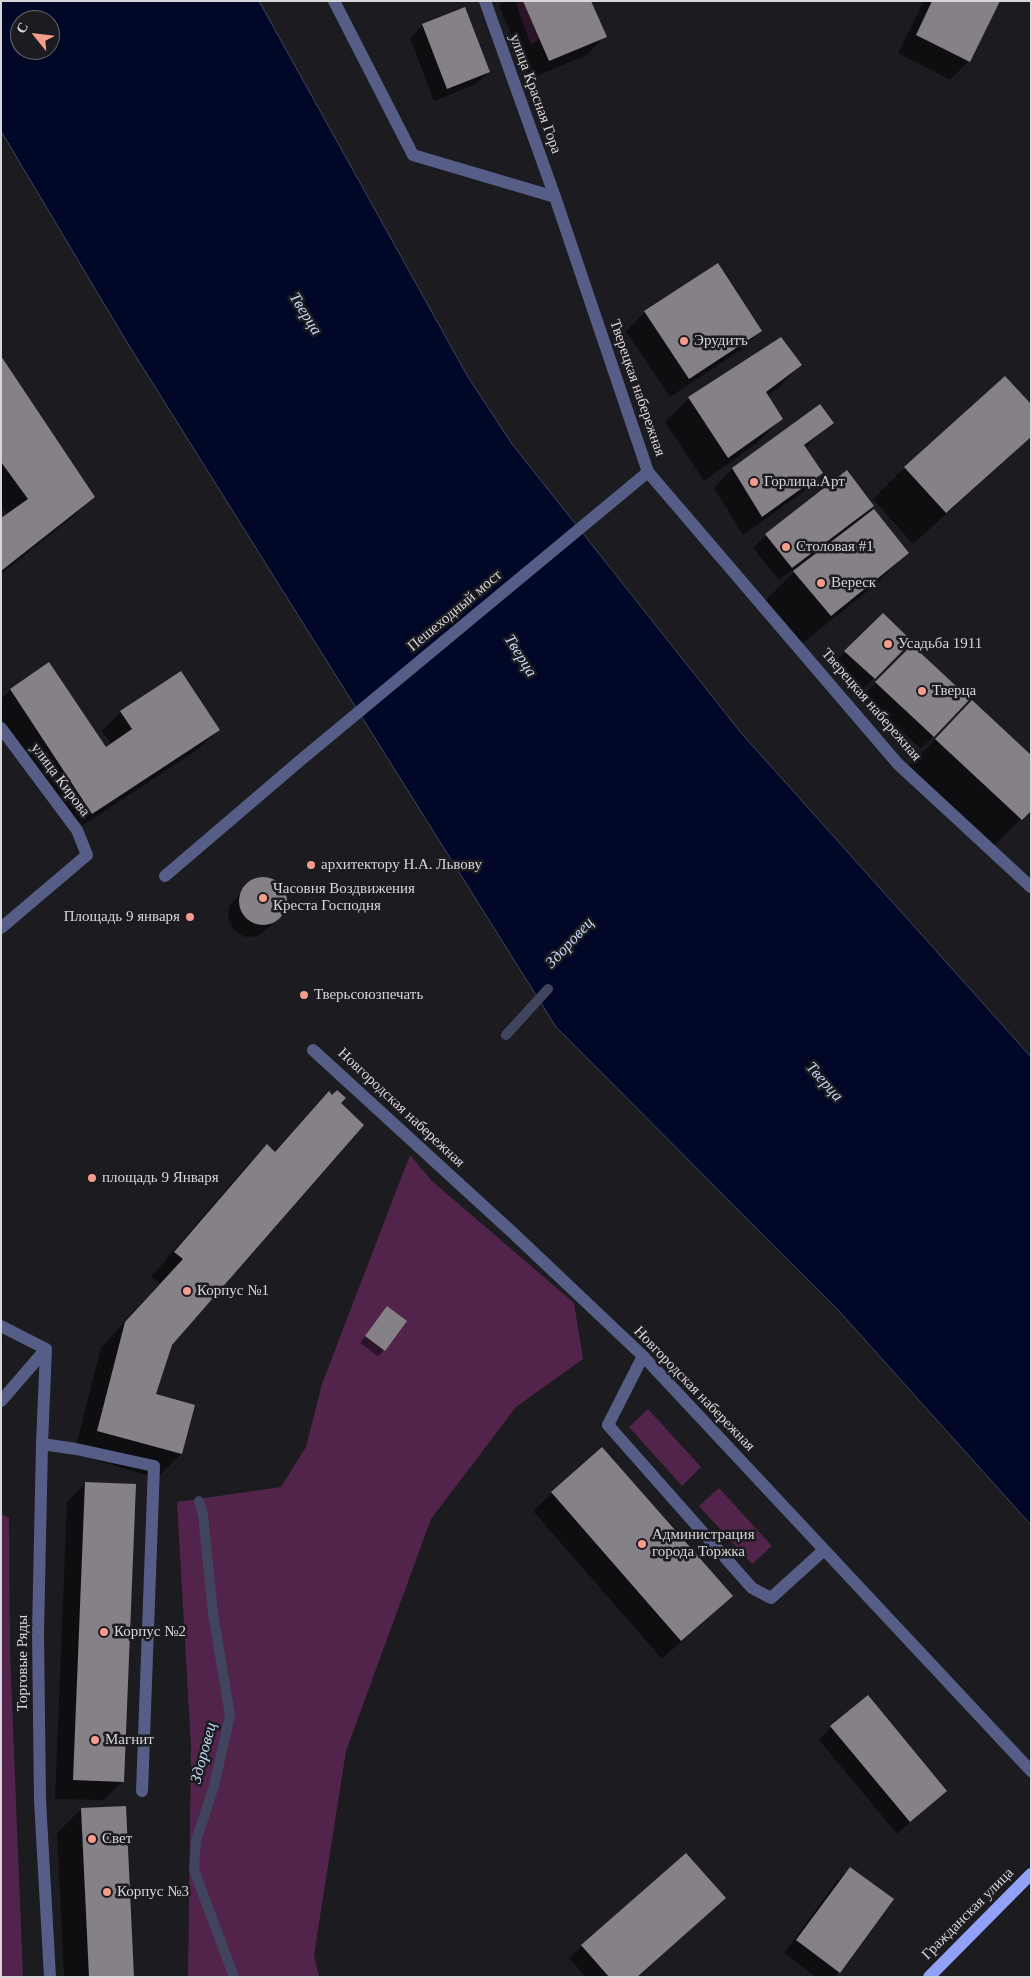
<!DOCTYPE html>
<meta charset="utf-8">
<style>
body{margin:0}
#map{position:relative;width:1032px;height:1978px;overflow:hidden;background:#1c1b1f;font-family:"Times New Roman",serif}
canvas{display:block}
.frame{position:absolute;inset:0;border:2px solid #d7d6da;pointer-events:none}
.north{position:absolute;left:10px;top:10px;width:50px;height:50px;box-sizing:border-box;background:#1c1b1f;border:1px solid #67666a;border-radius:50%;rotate:299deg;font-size:14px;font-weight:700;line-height:20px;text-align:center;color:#d7d6da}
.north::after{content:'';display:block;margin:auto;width:18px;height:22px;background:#f49d8d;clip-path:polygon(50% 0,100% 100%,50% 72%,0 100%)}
</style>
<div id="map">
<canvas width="1032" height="1978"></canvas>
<div class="frame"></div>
<div class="north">С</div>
</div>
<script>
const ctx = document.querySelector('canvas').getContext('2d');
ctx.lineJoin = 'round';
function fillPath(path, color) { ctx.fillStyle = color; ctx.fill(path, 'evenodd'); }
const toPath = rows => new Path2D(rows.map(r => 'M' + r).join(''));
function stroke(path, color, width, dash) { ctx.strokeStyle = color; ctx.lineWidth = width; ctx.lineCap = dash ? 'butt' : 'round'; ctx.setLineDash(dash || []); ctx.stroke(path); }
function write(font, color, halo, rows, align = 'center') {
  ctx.font = font + ' "Times New Roman",serif'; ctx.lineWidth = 5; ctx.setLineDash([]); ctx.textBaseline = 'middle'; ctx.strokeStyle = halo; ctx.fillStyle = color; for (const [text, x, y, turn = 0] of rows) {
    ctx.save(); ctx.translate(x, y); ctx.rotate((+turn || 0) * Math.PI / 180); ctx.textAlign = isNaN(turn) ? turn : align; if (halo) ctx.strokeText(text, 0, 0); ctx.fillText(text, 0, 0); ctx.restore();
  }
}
const green = toPath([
 [515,1,590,1,531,45],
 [410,1155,432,1181,574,1303,583,1359,516,1407,431,1519,346,1751,314,1955,319,1977,188,1977,191,1747,177,1502,281,1487,306,1447,322,1384],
 [648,1409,701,1467,682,1486,629,1427],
 [719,1488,772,1546,752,1564,699,1506],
 [1,1514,9,1518,10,1652,23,1977,1,1977]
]);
const water = toPath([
 [1,1,259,1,468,377,512,444,742,734,1031,1057,1031,1525,839,1311,556,1027,125,339,1,131,1,1],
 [20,20,50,20,50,50,20,50,20,20]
]);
const shadow = toPath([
 [504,1,590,1,605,36,587,55,530,79,499,6],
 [924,1,999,1,969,61,950,80,898,53],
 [464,9,489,72,476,84,434,101,410,38,422,26],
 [645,312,761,331,742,349,670,397,626,331],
 [781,339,801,365,777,389,767,396,781,419,757,443,704,481,665,422,689,398],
 [1,358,93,496,75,515,1,574,1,520,8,515,1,506],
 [820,406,832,423,804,448,821,473,803,492,743,535,714,488,732,469],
 [1031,437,913,544,873,499,905,467],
 [873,506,860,519,779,580,753,548,766,535],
 [874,511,907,553,875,585,798,647,762,604,794,572],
 [883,614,911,641,861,691,833,664],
 [912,646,968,700,921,749,863,695],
 [49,664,105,749,112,745,102,731,121,712,219,729,200,748,73,832,1,723,1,699,10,690],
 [972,702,1021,819,989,851,904,771],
 [262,878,275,881,283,890,286,903,282,915,268,928,258,936,245,937,234,930,228,919,229,906,250,883],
 [329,1093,340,1103,171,1345,155,1395,181,1454,157,1478,74,1454,101,1348,160,1283,151,1277,243,1170,267,1146,274,1152],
 [387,1308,384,1350,378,1356,360,1343],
 [86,1483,122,1782,104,1800,55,1799,67,1502],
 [552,1493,731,1596,662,1659,533,1511],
 [831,1727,946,1791,897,1834,819,1740],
 [81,1809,133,1977,64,1977,57,1833],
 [850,1868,839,1972,834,1977,816,1977,784,1953,837,1881],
 [582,1946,637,1977,586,1977,569,1958]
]);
const stream = toPath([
 [506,1035,548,989],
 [199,1501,203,1515,213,1613,230,1715,214,1786,196,1841,194,1870,234,1977]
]);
const building = toPath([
 [523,1,591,1,607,37,549,61],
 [932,1,1000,1,970,62,916,35],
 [465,7,490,72,447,89,422,24],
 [718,263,762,331,689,379,644,311],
 [781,337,802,365,766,392,783,419,728,458,688,397],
 [1,356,95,497,1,571,1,518,28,499,1,462],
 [1005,376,1031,404,1031,437,946,513,904,467],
 [820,404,834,423,804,445,823,473,762,517,732,468],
 [847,470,874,506,792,568,765,534],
 [874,509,909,553,831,616,793,571],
 [883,613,912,641,875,679,844,651],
 [912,645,970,699,934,737,875,682],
 [49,662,106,747,132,729,120,711,181,671,220,730,92,814,10,689],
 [972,700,1031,755,1031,811,1022,820,935,739],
 '239 901a24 24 0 1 1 48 0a24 24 0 1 1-48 0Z',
 [337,1090,346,1098,341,1103,364,1125,172,1345,156,1394,195,1405,182,1454,97,1431,125,1322,183,1259,174,1252,267,1144,275,1152,329,1091,332,1095],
 [387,1306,407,1321,385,1351,365,1336],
 [602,1447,733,1596,681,1641,551,1492],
 [85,1482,136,1484,124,1782,73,1780],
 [868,1695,947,1791,910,1822,830,1726],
 [126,1806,134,1977,89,1977,81,1808],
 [686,1853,726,1898,637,1977,609,1977,581,1945],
 [850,1867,894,1899,840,1973,796,1940]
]);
const minor = toPath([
 [334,1,413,155,555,197],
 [485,1,555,197,648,472,898,764,1031,887],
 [1,728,77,830,87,855,1,928],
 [165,876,302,759,648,472],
 [313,1050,513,1233,643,1356,1031,1771],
 [1,1326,46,1349],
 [46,1349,42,1444,38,1633,40,1800,50,1977],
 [643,1356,608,1425,752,1588,771,1598,824,1550],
 [1,1401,46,1349],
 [42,1444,76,1449,154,1466,142,1791]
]);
const major = toPath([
 [929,1977,1031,1874]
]);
const markers = [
 [684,341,5,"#f49d8d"],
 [754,482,5,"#f49d8d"],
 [786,547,5,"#f49d8d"],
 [821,583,5,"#f49d8d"],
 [888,644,5,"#f49d8d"],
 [922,691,5,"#f49d8d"],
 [311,865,5,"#f49d8d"],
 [263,898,5,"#f49d8d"],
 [190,917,5,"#f49d8d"],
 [304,995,5,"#f49d8d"],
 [92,1178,5,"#f49d8d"],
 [187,1291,5,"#f49d8d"],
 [642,1544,5,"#f49d8d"],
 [104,1632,5,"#f49d8d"],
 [95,1740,5,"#f49d8d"],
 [92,1839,5,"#f49d8d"],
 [107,1892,5,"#f49d8d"]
];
const streetNames = [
 ["улица Красная Гора",535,94,70],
 ["Тверецкая набережная",637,388,71],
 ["Пешеходный мост",455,611,-40],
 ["Тверецкая набережная",871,705,49],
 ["улица Кирова",60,780,53],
 ["Новгородская набережная",401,1108,43],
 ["Новгородская набережная",694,1389,46],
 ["Торговые Ряды",23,1663,-90],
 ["Гражданская улица",968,1914,-45]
];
const poiNames = [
 ["Эрудитъ",694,341],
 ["Горлица.Арт",764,482],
 ["Столовая #1",796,547],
 ["Вереск",831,583],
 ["Усадьба 1911",898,644],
 ["Тверца",932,691],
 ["архитектору Н.А. Львову",321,865],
 ["Часовня Воздвижения",273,889],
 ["Креста Господня",273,906],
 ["Площадь 9 января",180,917,"right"],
 ["Тверьсоюзпечать",314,995],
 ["площадь 9 Января",102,1178],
 ["Корпус №1",197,1291],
 ["Администрация",652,1535],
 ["города Торжка",652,1552],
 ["Корпус №2",114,1632],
 ["Магнит",105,1740],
 ["Свет",102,1839],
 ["Корпус №3",117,1892]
];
const waterNames = [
 ["Тверца",305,314,58],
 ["Тверца",520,656,58],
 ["Здоровец",570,943,-47],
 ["Тверца",824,1082,48],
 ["Здоровец",204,1753,-75]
];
fillPath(green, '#52244c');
fillPath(water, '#000727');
stroke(water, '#40455d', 1);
fillPath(shadow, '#0007');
stroke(stream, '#40455d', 10);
fillPath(building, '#858186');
stroke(minor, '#565e88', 12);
stroke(major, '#91a1f8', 12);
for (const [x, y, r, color] of markers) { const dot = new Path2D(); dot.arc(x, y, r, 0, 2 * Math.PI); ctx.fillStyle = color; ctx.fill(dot); stroke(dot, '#1c1b1f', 2); }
write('15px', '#d7d6da', '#1c1b1f', streetNames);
write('15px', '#d7d6da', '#1c1b1f', poiNames, 'left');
write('italic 16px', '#c1d7f5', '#1c1b1f', waterNames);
</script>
